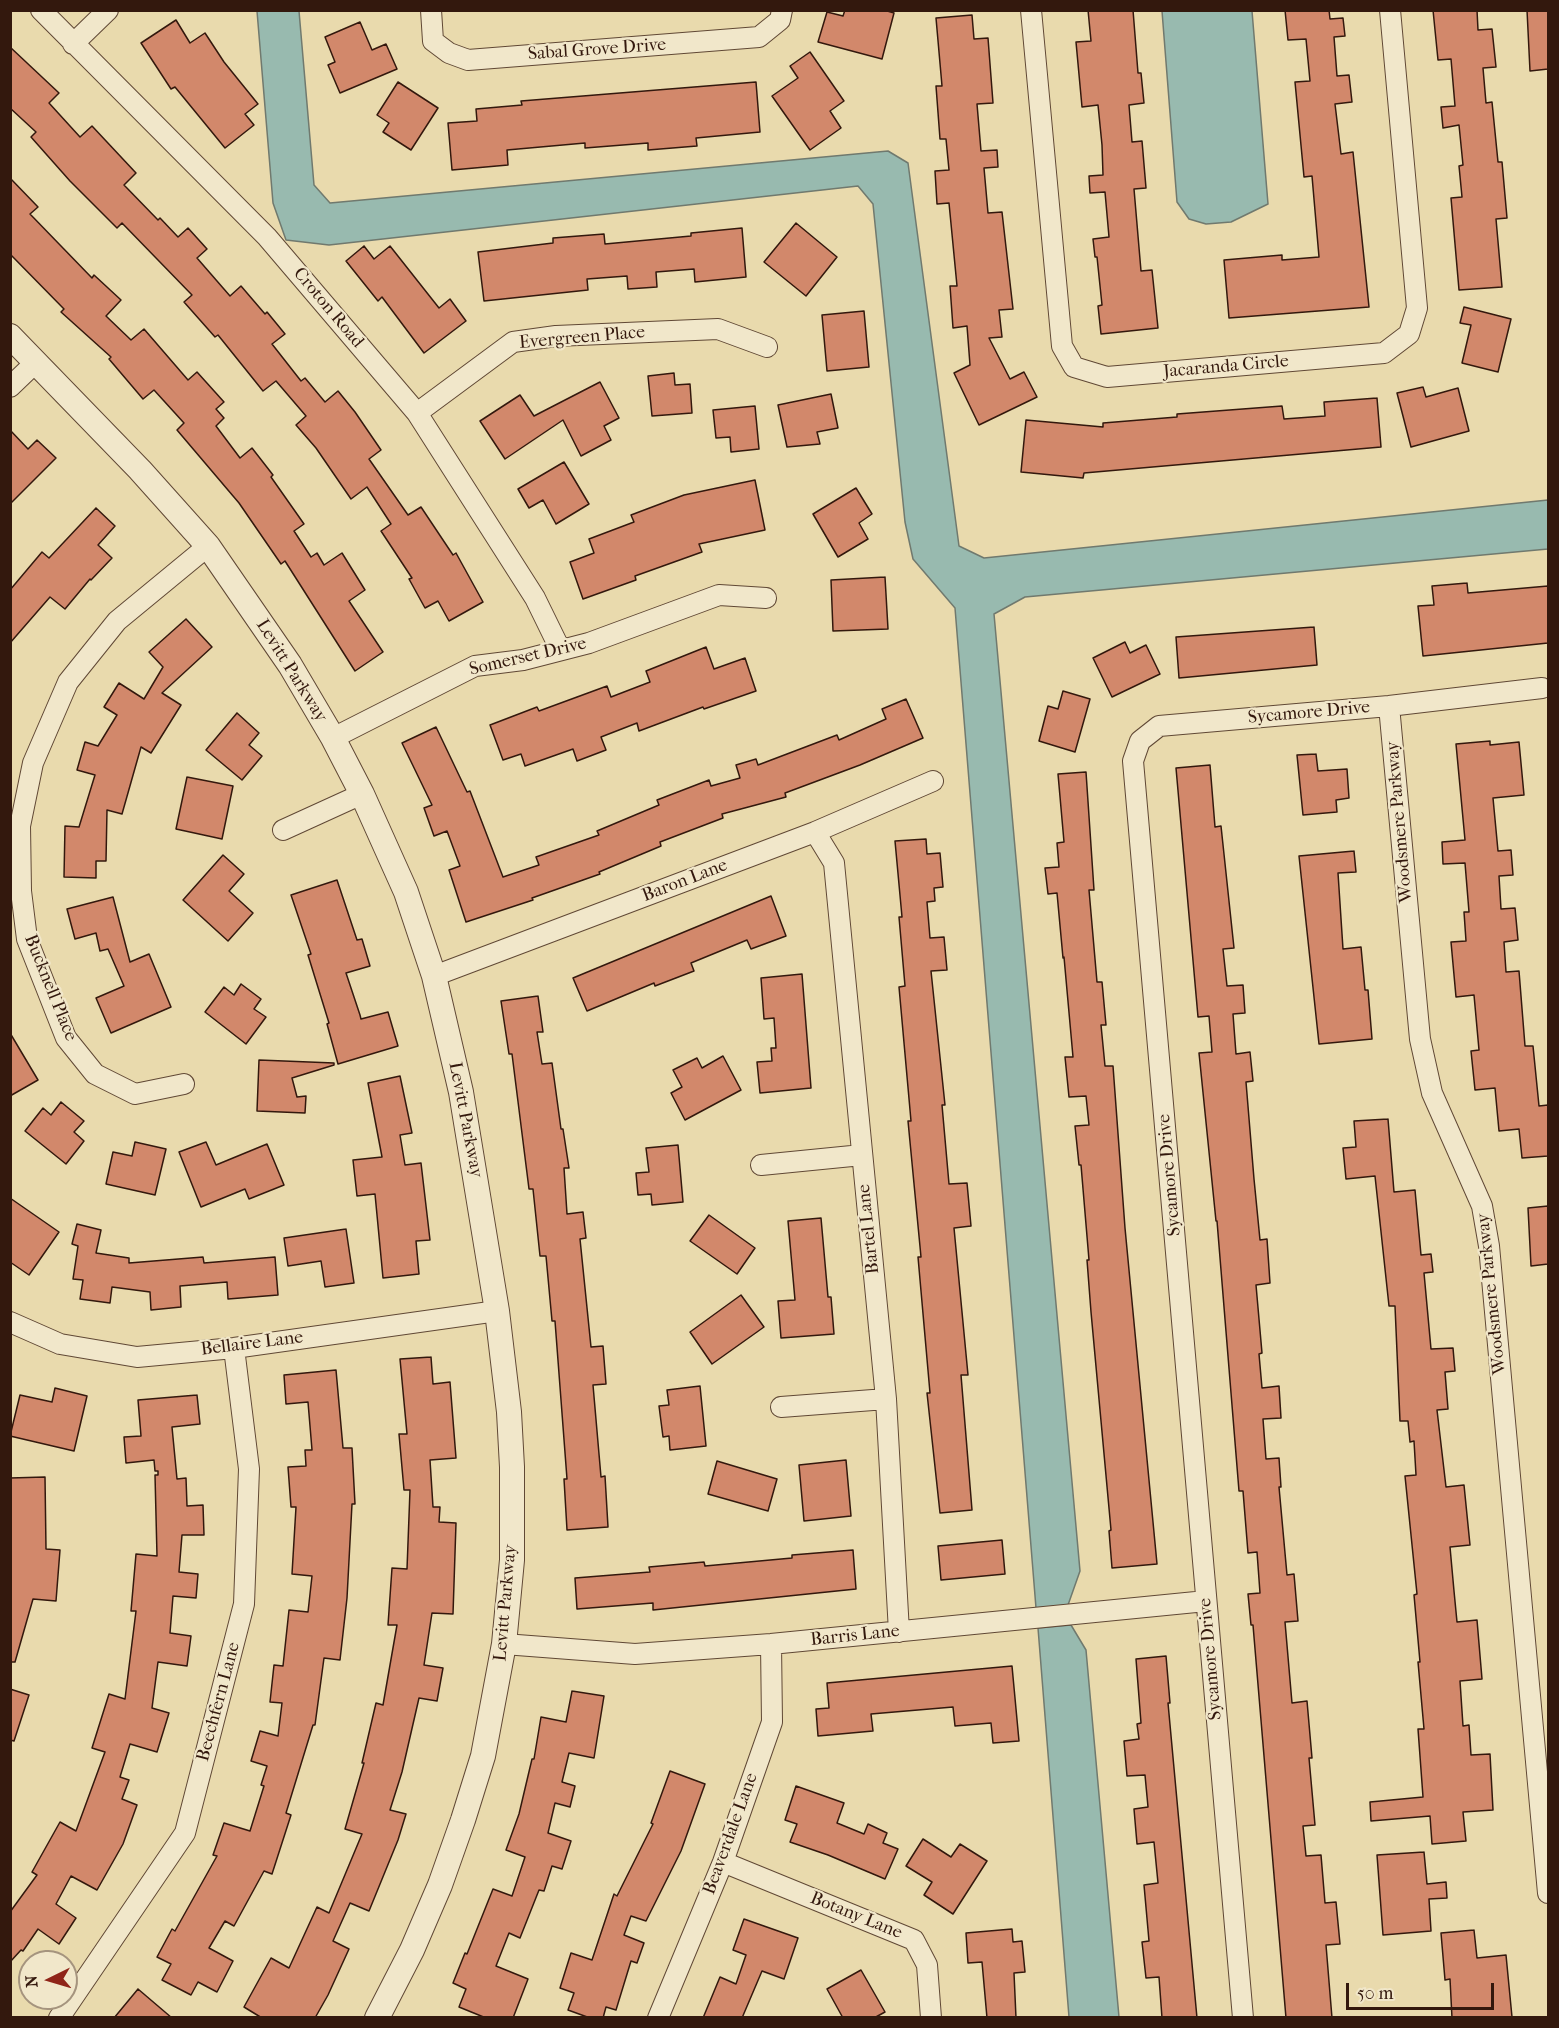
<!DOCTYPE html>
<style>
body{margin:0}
#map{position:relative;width:1559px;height:2028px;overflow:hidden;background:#e9daad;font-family:"IM FELL French Canon",serif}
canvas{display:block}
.frame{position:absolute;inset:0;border:12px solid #33180d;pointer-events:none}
.north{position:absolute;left:18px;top:1950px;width:60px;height:60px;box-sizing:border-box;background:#f1e7ca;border:2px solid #a5947e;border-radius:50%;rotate:265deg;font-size:16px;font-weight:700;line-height:24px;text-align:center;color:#33180d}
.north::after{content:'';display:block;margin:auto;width:21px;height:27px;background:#8f2418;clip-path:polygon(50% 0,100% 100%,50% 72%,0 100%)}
.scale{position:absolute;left:1346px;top:1983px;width:148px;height:27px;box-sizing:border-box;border:3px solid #33180d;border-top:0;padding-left:8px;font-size:18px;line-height:21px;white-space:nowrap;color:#33180d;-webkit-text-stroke:4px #f1e7ca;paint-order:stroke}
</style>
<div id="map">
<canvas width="1559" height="2028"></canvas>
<div class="frame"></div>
<div class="north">N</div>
<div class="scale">50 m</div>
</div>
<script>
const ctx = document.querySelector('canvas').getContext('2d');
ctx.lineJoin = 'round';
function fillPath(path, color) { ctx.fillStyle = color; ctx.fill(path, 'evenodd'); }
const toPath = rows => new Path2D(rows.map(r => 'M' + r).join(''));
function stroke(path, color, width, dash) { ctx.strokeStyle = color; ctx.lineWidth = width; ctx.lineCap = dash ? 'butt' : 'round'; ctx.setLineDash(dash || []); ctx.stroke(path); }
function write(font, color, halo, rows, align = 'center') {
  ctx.font = font + ' "IM FELL French Canon",serif'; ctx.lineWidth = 4.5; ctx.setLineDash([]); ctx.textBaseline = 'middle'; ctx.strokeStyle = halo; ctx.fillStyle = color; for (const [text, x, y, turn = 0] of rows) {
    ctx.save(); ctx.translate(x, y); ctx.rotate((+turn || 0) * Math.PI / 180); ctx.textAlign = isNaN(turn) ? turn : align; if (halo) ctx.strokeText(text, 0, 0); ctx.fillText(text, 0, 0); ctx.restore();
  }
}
const water = toPath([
 [257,11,299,11,314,185,330,203,888,151,908,163,959,546,984,558,1548,500,1548,549,1025,597,994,614,1080,1571,1068,1605,1036,1608,955,608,913,559,905,522,873,204,858,186,329,245,286,240,273,203,257,11],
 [1162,11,1252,11,1268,204,1231,222,1206,224,1189,219,1177,202,1162,11],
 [1071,1625,1086,1650,1119,2017,1069,2017,1038,1628,1071,1625]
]);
const building = toPath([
 [845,10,884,10,894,13,882,59,818,42,827,12,843,16,845,10],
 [1088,10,1133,10,1138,73,1141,73,1144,103,1129,105,1132,142,1142,141,1146,188,1134,189,1141,271,1152,270,1158,328,1101,334,1098,306,1102,305,1097,257,1095,257,1093,239,1109,237,1105,192,1090,193,1089,176,1103,175,1102,145,1098,105,1082,107,1076,42,1091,41,1088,10],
 [1285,10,1329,10,1330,19,1343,18,1345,36,1334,37,1337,76,1349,75,1352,102,1335,104,1341,154,1353,152,1369,307,1229,318,1224,260,1282,255,1282,260,1319,257,1312,176,1304,177,1295,82,1310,81,1306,39,1288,40,1285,10],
 [1433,10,1477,10,1478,30,1492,29,1496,67,1483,68,1486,103,1492,102,1498,162,1502,162,1507,218,1496,219,1502,287,1459,290,1451,198,1462,197,1459,166,1463,165,1459,125,1443,128,1441,107,1455,106,1451,59,1438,60,1433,10],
 [1527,10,1548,10,1548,69,1530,71,1527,10],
 [972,15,974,39,988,38,993,103,977,104,981,151,997,150,998,167,984,168,988,213,1002,212,1013,309,999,310,1002,337,989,338,1010,379,1024,372,1037,397,979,425,954,373,970,365,967,326,953,328,950,286,957,286,949,203,937,204,935,171,949,170,946,139,940,139,936,86,942,86,936,18,972,15],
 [176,20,190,43,205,33,224,62,258,104,245,114,254,125,225,148,175,87,171,89,141,43,176,20],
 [360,22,372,50,386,44,397,69,340,93,328,65,335,62,325,37,360,22],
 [10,47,59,93,49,103,80,137,92,126,136,173,124,185,158,220,160,218,178,237,188,228,207,249,197,258,230,296,241,286,265,314,267,312,285,334,272,344,301,381,305,378,325,402,338,391,355,412,381,450,369,459,408,515,421,507,453,555,456,553,483,602,449,621,438,601,425,608,409,579,412,578,381,531,391,524,367,487,351,499,316,448,296,425,306,416,276,381,263,391,218,335,215,337,184,302,192,295,122,223,117,228,70,181,31,137,36,132,10,108,10,47],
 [810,52,844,101,830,111,841,128,810,150,772,96,798,78,790,66,810,52],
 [398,82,438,108,411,150,383,132,389,123,377,115,398,82],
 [756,82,760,132,696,138,697,146,648,150,648,143,585,148,585,143,507,150,508,165,452,170,448,123,477,121,476,109,522,105,521,101,756,82],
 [10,178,38,207,30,214,92,278,94,275,121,300,106,316,131,340,144,329,188,380,197,372,224,402,216,409,224,418,216,426,240,458,252,448,273,475,271,477,304,524,294,531,311,557,317,553,324,565,342,553,365,590,349,601,383,652,355,671,285,561,281,564,239,503,177,430,184,423,154,390,143,399,109,359,111,357,61,312,64,309,10,254,10,178],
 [796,223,837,257,806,296,764,262,796,223],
 [742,228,746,277,695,282,694,269,656,272,657,287,628,289,627,276,587,279,588,290,484,301,478,252,553,243,553,238,604,234,605,244,691,236,691,233,742,228],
 [364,246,374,259,390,246,439,308,450,299,466,321,424,353,382,297,378,301,346,261,364,246],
 [1464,307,1511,319,1498,372,1462,363,1471,325,1460,323,1464,307],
 [864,311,869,367,827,371,822,315,864,311],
 [674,373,675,385,690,384,692,413,652,416,648,376,674,373],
 [600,382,619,418,604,426,611,440,581,456,563,420,505,459,480,421,520,395,534,416,600,382],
 [1423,387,1426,397,1458,388,1469,431,1411,447,1397,393,1423,387],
 [831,394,838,428,817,432,820,444,787,447,778,405,831,394],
 [1377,398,1381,447,1084,473,1083,478,1021,472,1026,420,1103,427,1103,423,1177,417,1177,414,1282,406,1284,419,1325,416,1324,402,1377,398],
 [755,406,759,449,731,452,730,437,716,438,713,410,755,406],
 [10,430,28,449,37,440,56,458,10,504,10,430],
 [564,462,589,504,556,524,543,500,529,508,518,489,564,462],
 [755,480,765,530,699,544,702,552,635,576,636,580,583,599,570,562,594,553,589,539,634,522,631,515,684,495,755,480],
 [856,488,872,514,859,523,868,539,838,557,813,514,856,488],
 [96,508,115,526,98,545,112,558,91,580,90,579,65,609,50,597,10,643,10,590,42,552,49,558,96,508],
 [885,577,888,629,833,631,831,580,885,577],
 [1467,583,1468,593,1548,586,1548,643,1423,656,1418,606,1434,605,1432,586,1467,583],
 [186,619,212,647,162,693,181,705,151,753,141,747,122,814,107,810,106,861,96,861,96,878,64,877,65,826,79,827,95,775,77,770,85,742,98,746,117,715,104,707,119,683,144,699,163,667,149,652,186,619],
 [1314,627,1317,665,1179,678,1176,637,1314,627],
 [1125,642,1130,653,1146,645,1160,674,1112,697,1093,658,1125,642],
 [706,647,714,669,745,658,756,691,704,709,703,707,639,731,637,723,601,737,606,750,577,761,573,749,525,766,521,754,503,760,490,725,537,707,539,711,607,686,611,697,650,682,646,671,706,647],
 [1063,691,1090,699,1075,752,1039,741,1048,706,1058,709,1063,691],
 [906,699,923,738,860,765,785,793,786,797,722,814,723,818,660,842,661,846,599,872,600,874,532,898,533,900,466,922,449,870,460,866,447,831,434,836,424,808,432,805,402,743,436,727,467,792,470,791,503,877,539,865,536,857,599,835,597,831,659,805,657,800,709,780,711,786,740,778,736,765,756,759,758,765,837,735,839,740,886,719,882,709,906,699],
 [237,713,259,733,249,745,262,756,242,780,206,750,237,713],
 [1490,741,1490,745,1519,742,1524,795,1493,798,1498,851,1511,850,1513,875,1499,876,1501,909,1515,908,1518,940,1504,942,1506,972,1519,971,1525,1046,1533,1046,1539,1106,1548,1105,1548,1156,1522,1158,1519,1129,1499,1131,1495,1088,1475,1090,1471,1051,1479,1050,1474,995,1456,997,1451,942,1466,941,1464,912,1469,912,1465,863,1443,864,1442,842,1465,840,1456,744,1490,741],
 [1316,754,1318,771,1347,769,1349,798,1336,800,1337,812,1303,815,1297,755,1316,754],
 [1210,765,1215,827,1221,826,1234,948,1223,949,1227,986,1243,985,1245,1013,1233,1014,1236,1054,1250,1052,1253,1081,1246,1082,1254,1179,1260,1240,1267,1239,1270,1283,1256,1285,1262,1353,1259,1354,1262,1388,1279,1386,1281,1418,1263,1419,1266,1459,1279,1458,1281,1487,1279,1487,1287,1575,1294,1574,1298,1621,1285,1622,1292,1703,1307,1701,1312,1758,1309,1758,1315,1825,1303,1826,1306,1856,1321,1855,1325,1903,1336,1902,1340,1944,1326,1945,1332,2018,1286,2018,1253,1625,1251,1625,1248,1594,1260,1593,1257,1552,1248,1553,1243,1491,1239,1491,1217,1221,1216,1221,1199,1053,1212,1052,1209,1016,1198,1017,1176,768,1210,765],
 [1086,772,1094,890,1089,890,1097,982,1102,982,1106,1025,1101,1025,1105,1066,1113,1066,1125,1228,1157,1564,1112,1568,1109,1531,1111,1530,1091,1312,1087,1260,1089,1260,1081,1165,1079,1165,1075,1126,1089,1125,1086,1096,1069,1097,1065,1057,1073,1057,1064,957,1063,958,1057,893,1048,894,1045,868,1059,867,1057,843,1064,842,1058,774,1086,772],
 [187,777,233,786,222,839,176,829,187,777],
 [926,839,927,854,940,853,943,887,934,888,935,901,927,902,930,938,944,937,947,970,931,971,945,1105,942,1105,949,1184,967,1183,971,1226,954,1228,968,1375,961,1375,972,1510,940,1513,927,1393,930,1393,918,1257,921,1257,908,1121,911,1121,899,987,905,986,899,917,902,917,895,841,926,839],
 [1354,851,1356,872,1338,873,1343,949,1361,947,1365,990,1368,990,1372,1039,1319,1044,1299,856,1354,851],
 [223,855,244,874,229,891,253,913,228,941,183,900,223,855],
 [337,880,357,940,362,939,370,966,346,973,360,1015,361,1019,388,1012,398,1046,338,1064,327,1024,329,1023,308,955,311,954,291,895,337,880],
 [771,896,786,936,751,949,747,940,691,963,694,971,655,986,654,983,587,1011,573,978,771,896],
 [113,897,130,962,149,954,171,1007,111,1033,96,998,124,986,108,949,100,951,96,933,75,939,67,909,113,897],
 [802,974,811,1088,760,1093,757,1062,772,1061,771,1048,776,1048,774,1018,764,1019,761,978,802,974],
 [241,984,261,999,254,1009,266,1017,246,1044,205,1012,224,987,234,995,241,984],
 [538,996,543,1032,537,1032,542,1064,552,1063,561,1129,563,1129,569,1168,564,1168,567,1214,583,1212,586,1238,580,1239,591,1347,603,1346,606,1384,593,1385,601,1477,605,1476,608,1527,567,1530,564,1479,567,1479,555,1321,552,1321,546,1256,540,1256,533,1189,529,1189,512,1054,509,1054,501,1001,538,996],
 [10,1033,38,1080,10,1096,10,1033],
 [723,1056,741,1090,685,1120,671,1093,682,1087,673,1070,697,1058,702,1068,723,1056],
 [259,1060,334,1063,334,1065,292,1078,297,1097,306,1096,305,1113,257,1111,259,1060],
 [400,1076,412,1133,400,1135,405,1165,421,1163,430,1240,416,1241,419,1274,383,1278,375,1194,357,1196,353,1160,382,1157,368,1083,400,1076],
 [61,1102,84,1121,74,1132,84,1141,66,1164,25,1131,43,1108,51,1115,61,1102],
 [1388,1119,1394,1192,1415,1190,1421,1255,1431,1254,1433,1272,1424,1273,1431,1349,1453,1348,1455,1371,1445,1372,1448,1409,1437,1410,1446,1487,1464,1485,1470,1545,1450,1547,1454,1591,1457,1622,1477,1620,1482,1679,1460,1681,1463,1726,1469,1725,1471,1755,1490,1754,1493,1810,1463,1812,1466,1841,1432,1844,1430,1816,1371,1821,1370,1802,1423,1797,1418,1729,1424,1729,1418,1662,1420,1662,1414,1595,1417,1594,1405,1476,1416,1475,1414,1441,1410,1442,1408,1421,1400,1421,1395,1306,1389,1306,1375,1176,1346,1179,1343,1148,1356,1147,1354,1121,1388,1119],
 [135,1142,166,1149,155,1195,106,1184,113,1152,132,1156,135,1142],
 [206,1142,216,1165,267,1144,284,1185,249,1199,245,1189,201,1207,179,1152,206,1142],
 [678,1145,683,1202,652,1205,651,1194,638,1195,636,1173,649,1172,646,1148,678,1145],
 [10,1198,59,1232,29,1275,10,1262,10,1198],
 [1548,1206,1548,1264,1531,1266,1528,1208,1548,1206],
 [709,1215,755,1248,737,1274,690,1241,709,1215],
 [821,1218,828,1297,831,1297,834,1334,781,1338,778,1301,795,1300,788,1221,821,1218],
 [77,1224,101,1230,96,1253,129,1258,129,1263,203,1257,204,1263,275,1257,278,1295,228,1299,227,1282,180,1286,181,1307,151,1310,150,1292,112,1287,110,1303,80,1299,83,1280,73,1279,78,1246,72,1244,77,1224],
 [346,1229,354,1283,325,1287,321,1261,288,1266,284,1238,346,1229],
 [741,1295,764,1327,712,1364,690,1332,741,1295],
 [431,1357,433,1384,450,1382,456,1458,430,1460,433,1507,440,1507,439,1522,456,1523,453,1614,432,1613,424,1665,443,1668,437,1701,419,1698,402,1772,390,1810,406,1814,398,1840,369,1911,350,1903,333,1941,349,1949,328,1995,315,2018,262,2018,244,2007,271,1958,289,1968,317,1907,329,1913,362,1834,345,1829,364,1763,362,1763,376,1703,383,1705,397,1625,388,1625,392,1568,407,1569,410,1490,404,1490,399,1434,407,1434,400,1359,431,1357],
 [336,1370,343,1448,352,1448,355,1504,352,1504,347,1598,340,1660,324,1658,315,1725,313,1725,286,1813,291,1815,272,1874,264,1871,234,1926,225,1921,209,1948,233,1961,217,1992,198,1982,191,1995,162,1980,171,1964,157,1957,172,1929,175,1931,217,1856,213,1855,224,1823,250,1831,264,1786,261,1785,267,1766,251,1761,260,1731,278,1736,282,1703,270,1702,274,1665,283,1666,289,1610,308,1612,312,1576,292,1574,296,1507,291,1507,288,1467,306,1466,305,1450,312,1450,308,1402,286,1404,284,1375,336,1370],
 [700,1386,706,1446,670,1450,669,1436,663,1437,659,1406,669,1405,667,1390,700,1386],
 [55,1388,87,1396,74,1451,10,1436,20,1395,52,1402,55,1388],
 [197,1395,200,1424,172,1427,177,1479,186,1478,187,1506,203,1505,204,1535,182,1535,179,1572,198,1574,196,1598,173,1596,170,1633,191,1636,187,1666,158,1662,152,1708,169,1713,157,1752,130,1744,120,1777,129,1780,122,1799,137,1805,123,1844,97,1890,71,1876,56,1904,76,1918,59,1944,38,1929,23,1951,21,1950,10,1962,10,1912,37,1875,32,1872,60,1822,76,1831,105,1752,92,1748,109,1694,125,1699,136,1611,131,1611,136,1554,157,1556,155,1475,158,1475,158,1471,155,1471,154,1460,126,1463,124,1437,141,1436,138,1400,197,1395],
 [846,1460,851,1516,804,1521,799,1465,846,1460],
 [717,1461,777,1479,768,1511,708,1494,717,1461],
 [45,1477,46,1549,60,1550,56,1601,33,1599,15,1662,10,1662,10,1478,45,1477],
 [1002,1540,1005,1574,941,1580,938,1546,1002,1540],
 [853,1550,856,1589,653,1610,653,1603,577,1609,575,1578,650,1572,649,1567,704,1562,705,1566,792,1558,792,1555,853,1550],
 [1166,1656,1170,1703,1168,1703,1197,2018,1162,2018,1159,1977,1146,1978,1142,1942,1149,1941,1144,1885,1158,1883,1154,1842,1137,1844,1134,1809,1148,1807,1145,1775,1127,1776,1124,1741,1139,1739,1137,1724,1141,1723,1136,1659,1166,1656],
 [1012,1666,1019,1741,993,1743,991,1723,955,1726,953,1707,871,1714,873,1731,818,1736,816,1709,829,1708,827,1683,1012,1666],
 [10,1689,29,1695,14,1741,10,1740,10,1689],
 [572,1691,604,1696,594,1758,569,1753,562,1782,575,1786,570,1807,555,1803,548,1833,571,1841,562,1869,552,1866,544,1891,539,1890,520,1938,509,1933,496,1966,528,1979,513,2018,486,2018,459,2007,466,1989,453,1983,465,1953,467,1954,493,1889,512,1896,525,1857,506,1850,519,1814,532,1759,534,1759,541,1717,566,1722,572,1691],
 [670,1771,705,1784,681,1851,646,1921,631,1916,624,1935,644,1943,637,1963,631,1961,616,2010,606,2007,603,2018,590,2018,568,2010,574,1993,560,1988,571,1953,592,1960,614,1894,617,1896,653,1824,651,1823,670,1771],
 [796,1786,844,1803,837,1823,864,1834,868,1824,887,1833,883,1843,898,1849,885,1879,828,1855,790,1842,797,1824,785,1820,796,1786],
 [923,1839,951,1857,960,1844,987,1861,953,1914,924,1895,932,1882,906,1866,923,1839],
 [1424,1852,1427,1884,1446,1882,1447,1898,1429,1899,1431,1931,1383,1935,1377,1855,1424,1852],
 [744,1919,798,1938,784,1979,762,1971,742,2018,703,2018,720,1977,736,1984,746,1955,733,1950,744,1919],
 [1012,1929,1013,1942,1022,1941,1025,1972,1014,1973,1016,2018,987,2018,982,1962,968,1963,966,1933,1012,1929],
 [1474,1930,1477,1958,1506,1955,1512,2017,1452,2018,1450,1979,1445,1980,1441,1933,1474,1930],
 [861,1970,885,2012,874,2018,843,2018,827,1989,861,1970],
 [138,1989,172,2018,114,2018,138,1989]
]);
const minor = toPath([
 [41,10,267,237,417,413,535,598,560,649],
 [431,10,433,41,449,53,468,60,759,37,780,20,782,10],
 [1031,10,1062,346,1074,367,1107,377,1384,353,1409,334,1417,308,1390,10],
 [73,44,108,10],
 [10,387,35,363],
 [417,413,513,342,556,336,718,329,767,347],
 [1389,706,1420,1039,1432,1093,1482,1206,1489,1246,1548,1893],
 [333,738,475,666,523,660,589,643,719,595,766,598],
 [283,830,362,794],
 [815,832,834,863,886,1399,899,1632],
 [434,976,815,832,933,781],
 [184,1084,135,1094,95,1074,66,1038,27,939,21,891,20,826,33,763,68,682,117,621,208,546],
 [761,1165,862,1155],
 [10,1322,60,1344,137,1357,234,1348,497,1311],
 [781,1407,886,1399],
 [504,1644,635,1654,771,1644,1206,1601],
 [723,1862,914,1940,927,1965,931,2018],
 [59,2018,185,1833,244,1604,249,1469,234,1348],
 [658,2018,723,1862,772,1722,771,1644],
 [1243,2018,1133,761,1140,741,1159,726,1389,706,1542,688]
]);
const tertiary = toPath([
 [10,336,140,470,208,546,290,665,333,738,362,794,406,892,434,976,461,1092,497,1311,509,1412,512,1467,512,1560,504,1644,483,1756,463,1820,440,1885,412,1950,377,2018]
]);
const streetNames = [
 ["Sabal Grove Drive",597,50,-4],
 ["Croton Road",328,308,50],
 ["Evergreen Place",582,338,-5],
 ["Jacaranda Circle",1226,367,-5],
 ["Somerset Drive",528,657,-13],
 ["Levitt Parkway",291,671,58],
 ["Sycamore Drive",1309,713,-5],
 ["Woodsmere Parkway",1400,822,-95],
 ["Baron Lane",685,881,-21],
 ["Bucknell Place",50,988,68],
 ["Levitt Parkway",465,1120,79],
 ["Sycamore Drive",1170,1175,-95],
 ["Bartel Lane",869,1229,-96],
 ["Woodsmere Parkway",1492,1294,-96],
 ["Bellaire Lane",252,1344,-7],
 ["Levitt Parkway",506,1603,-85],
 ["Barris Lane",855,1636,-6],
 ["Sycamore Drive",1211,1659,-95],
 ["Beechfern Lane",219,1702,-75],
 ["Beaverdale Lane",731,1834,-70],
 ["Botany Lane",856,1916,22]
];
fillPath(water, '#98baaf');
stroke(water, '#70796e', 1.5);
fillPath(building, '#d2886b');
stroke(building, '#33180d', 1.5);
stroke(minor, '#604835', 22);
stroke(tertiary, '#604835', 26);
stroke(minor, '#f1e7ca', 20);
stroke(tertiary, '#f1e7ca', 24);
write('18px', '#33180d', '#f1e7ca', streetNames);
</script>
